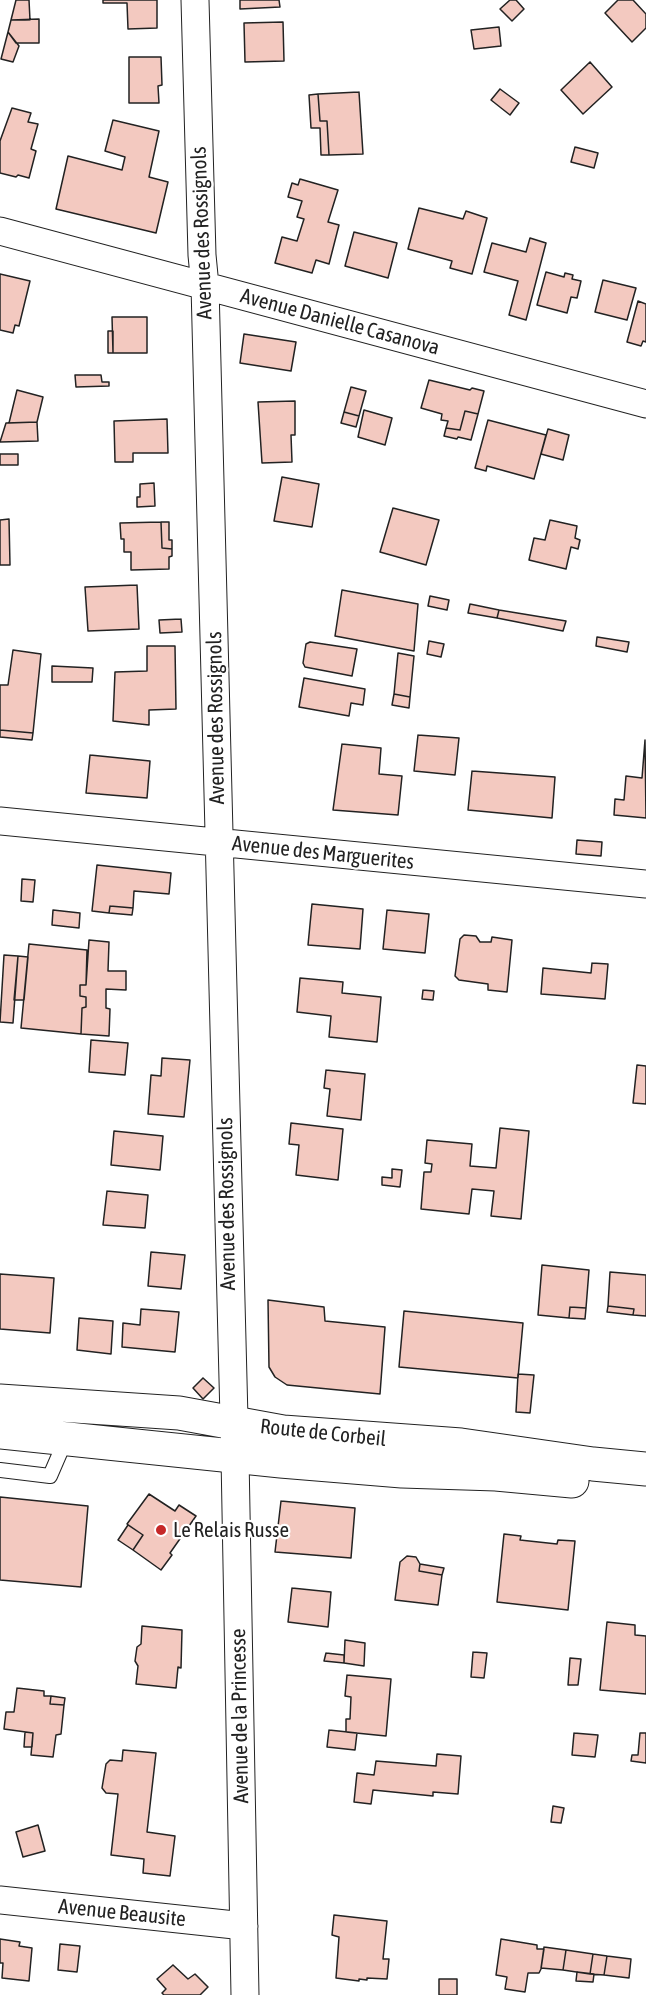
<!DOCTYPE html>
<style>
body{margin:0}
canvas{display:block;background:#fff}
</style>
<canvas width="646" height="1995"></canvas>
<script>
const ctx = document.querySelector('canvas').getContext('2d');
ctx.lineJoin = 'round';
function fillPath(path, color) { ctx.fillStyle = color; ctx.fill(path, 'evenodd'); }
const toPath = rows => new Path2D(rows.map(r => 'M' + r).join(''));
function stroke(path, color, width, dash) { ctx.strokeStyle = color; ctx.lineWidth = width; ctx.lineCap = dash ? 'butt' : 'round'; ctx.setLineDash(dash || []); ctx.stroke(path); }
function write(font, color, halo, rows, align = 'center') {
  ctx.font = font + ' "Asap Condensed",sans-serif'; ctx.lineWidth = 4.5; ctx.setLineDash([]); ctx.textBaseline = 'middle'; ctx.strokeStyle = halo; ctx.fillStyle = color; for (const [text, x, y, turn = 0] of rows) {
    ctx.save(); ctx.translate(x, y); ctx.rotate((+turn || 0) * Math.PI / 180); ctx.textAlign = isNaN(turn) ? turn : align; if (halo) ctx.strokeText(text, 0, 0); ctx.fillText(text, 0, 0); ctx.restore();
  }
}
const building = toPath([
 [16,0,29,0,30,20,11,20,16,0],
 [103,0,157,0,157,28,128,29,127,3,103,3,103,0],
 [240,0,279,0,280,7,240,9,240,0],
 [510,0,516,0,524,9,512,21,500,9,510,0],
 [618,0,633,0,646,14,646,28,632,42,605,13,618,0],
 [39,19,39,43,16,43,8,32,11,20,39,19],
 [283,22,284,61,245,62,244,23,283,22],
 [499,27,501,46,474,49,471,30,499,27],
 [8,32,19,46,13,62,1,59,8,32],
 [129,57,161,57,162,85,158,86,159,103,129,103,129,57],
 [590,62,612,87,583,114,561,90,590,62],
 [500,89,519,103,510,115,491,100,500,89],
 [359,92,363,154,329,155,327,121,320,121,318,94,359,92],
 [318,94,320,121,327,121,329,155,321,155,320,128,311,128,309,95,318,94],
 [12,108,31,113,28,122,38,124,31,149,36,151,29,178,18,175,16,177,0,173,0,141,12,108],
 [113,120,159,131,149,177,168,182,156,233,56,209,68,156,122,170,125,157,105,151,113,120],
 [575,147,598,153,594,168,571,162,575,147],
 [300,179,338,190,328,222,339,225,329,264,316,260,312,273,275,263,282,237,297,241,304,219,297,217,302,201,288,197,292,183,298,185,300,179],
 [419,208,463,219,466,211,487,218,472,274,450,268,452,261,408,249,419,208],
 [354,232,397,243,388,278,345,266,354,232],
 [530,238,546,243,526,320,509,315,518,281,484,272,492,243,526,252,530,238],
 [546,272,564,277,565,273,573,275,572,279,581,281,577,298,571,297,567,313,537,305,546,272],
 [0,274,30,281,19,326,15,325,13,333,0,330,0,274],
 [603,280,636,288,627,320,595,312,603,280],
 [638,301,646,304,646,342,643,341,641,346,627,342,638,301],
 [112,317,147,317,147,353,113,353,112,317],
 [108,331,113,331,113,353,108,353,108,331],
 [244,334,296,342,291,371,240,363,244,334],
 [75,375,101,375,102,382,109,382,109,386,76,387,75,375],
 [429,380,470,390,472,388,484,391,478,414,465,411,460,430,446,428,448,421,441,420,442,414,421,408,429,380],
 [351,387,366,391,359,416,344,412,351,387],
 [17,390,43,397,37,422,9,423,17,390],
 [295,401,295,435,291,435,292,462,262,463,258,402,295,401],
 [364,410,392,418,385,445,358,437,364,410],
 [465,411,478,414,471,440,458,437,457,439,444,436,446,428,460,430,465,411],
 [344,412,359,416,356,427,341,423,344,412],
 [167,419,168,453,133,453,133,462,115,462,114,421,167,419],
 [488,420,546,435,534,479,487,466,486,471,475,468,488,420],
 [37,422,38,441,0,442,6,423,37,422],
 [548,429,569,435,563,460,541,454,548,429],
 [0,454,18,454,18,465,0,465,0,454],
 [282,477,319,484,312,527,274,521,282,477],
 [154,483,155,506,137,507,137,497,140,497,140,484,154,483],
 [393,508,439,520,426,565,380,552,393,508],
 [9,519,10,565,0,565,0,520,9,519],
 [550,520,577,526,575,538,580,540,578,549,571,547,566,569,529,560,534,538,545,540,550,520],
 [161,522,162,548,172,549,172,556,169,557,169,569,131,570,131,552,124,552,124,539,121,539,120,523,161,522],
 [161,522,169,522,169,540,172,540,172,549,162,548,161,522],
 [137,585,139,629,88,631,85,587,137,585],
 [342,590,418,604,414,651,335,636,342,590],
 [430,596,449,600,447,610,428,606,430,596],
 [470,604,499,610,497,618,468,613,470,604],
 [499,610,566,621,563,631,497,618,499,610],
 [181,619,182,632,160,633,159,620,181,619],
 [597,637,629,642,627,652,596,646,597,637],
 [429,641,444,644,441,657,427,654,429,641],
 [310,642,357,649,352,676,305,667,303,663,306,644,310,642],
 [147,646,175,646,176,709,149,710,149,725,113,721,115,672,147,671,147,646],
 [13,650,41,654,33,733,0,730,0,685,8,685,13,650],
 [398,653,414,656,410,697,394,694,398,653],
 [52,666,93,668,92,682,52,682,52,666],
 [304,678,365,689,363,705,351,703,349,716,299,707,304,678],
 [394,694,410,697,409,708,392,705,394,694],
 [0,730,33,733,32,740,0,737,0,730],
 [418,735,459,738,455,775,414,771,418,735],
 [645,740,646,818,614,815,615,799,624,800,626,776,642,778,645,740],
 [342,744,381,748,379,774,402,776,398,815,333,810,342,744],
 [90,755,150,761,147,798,86,793,90,755],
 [472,771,555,777,552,818,468,810,472,771],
 [577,840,602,842,601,856,576,854,577,840],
 [97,865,171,873,169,894,134,891,133,908,110,906,109,913,92,911,97,865],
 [22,879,35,880,33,902,21,901,22,879],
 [312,904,363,909,360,949,308,945,312,904],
 [110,906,133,908,132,915,109,913,110,906],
 [53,910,80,913,79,928,52,925,53,910],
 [387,910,429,914,425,953,383,949,387,910],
 [464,935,476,936,480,942,491,942,492,937,512,940,507,992,488,990,488,984,459,980,455,976,460,939,464,935],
 [89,940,109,942,108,971,126,971,126,990,106,989,106,1008,110,1009,109,1036,81,1034,82,1008,86,1007,86,997,80,996,80,985,86,985,89,940],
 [29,944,87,950,86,985,80,985,80,996,86,997,86,1007,82,1008,81,1034,21,1028,29,944],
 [4,955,18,956,13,1023,0,1022,4,955],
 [18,956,28,957,24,1000,14,1000,18,956],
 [592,963,608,964,605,999,541,994,543,968,591,973,592,963],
 [300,978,343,982,342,993,381,997,377,1042,329,1037,331,1016,297,1012,300,978],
 [423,990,434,991,433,1000,422,999,423,990],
 [91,1040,128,1043,125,1075,89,1072,91,1040],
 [162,1058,190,1060,184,1117,148,1114,151,1075,161,1076,162,1058],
 [637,1065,646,1066,646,1104,633,1103,637,1065],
 [326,1070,365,1074,361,1120,327,1116,330,1089,324,1088,326,1070],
 [291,1123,343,1129,338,1180,296,1175,299,1145,289,1144,291,1123],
 [500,1128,529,1131,521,1219,491,1216,494,1191,472,1189,469,1214,421,1209,424,1172,431,1172,432,1164,425,1163,427,1140,472,1144,470,1166,496,1168,500,1128],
 [114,1131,163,1136,160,1170,111,1165,114,1131],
 [392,1169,402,1170,400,1187,382,1185,382,1177,392,1178,392,1169],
 [107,1191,148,1195,145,1228,103,1225,107,1191],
 [151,1252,185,1255,181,1289,148,1286,151,1252],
 [542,1265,589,1270,586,1308,570,1307,569,1318,538,1315,542,1265],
 [610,1272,646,1275,646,1316,633,1315,634,1309,608,1306,610,1272],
 [0,1274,54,1278,50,1333,0,1329,0,1274],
 [268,1300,324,1307,325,1321,385,1327,380,1394,287,1385,275,1377,269,1367,268,1300],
 [608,1306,634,1309,633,1315,607,1312,608,1306],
 [570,1307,586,1308,585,1319,569,1318,570,1307],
 [141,1309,179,1312,175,1352,122,1347,123,1323,140,1325,141,1309],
 [404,1311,523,1323,518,1378,399,1367,404,1311],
 [79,1318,113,1321,111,1354,77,1350,79,1318],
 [518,1374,534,1375,530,1413,516,1412,518,1374],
 [203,1378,214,1388,203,1399,193,1388,203,1378],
 [149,1494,175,1511,179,1505,196,1516,170,1553,172,1555,161,1570,133,1550,143,1535,127,1524,149,1494],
 [0,1497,88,1506,81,1587,0,1580,0,1497],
 [281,1501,355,1508,351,1558,275,1552,281,1501],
 [128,1525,143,1535,133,1550,118,1540,128,1525],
 [504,1534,521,1536,520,1540,557,1544,558,1540,575,1541,568,1610,497,1602,504,1534],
 [407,1556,416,1557,420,1564,419,1571,442,1575,438,1605,395,1600,400,1562,407,1556],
 [420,1564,444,1568,442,1575,419,1571,420,1564],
 [292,1588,331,1592,328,1627,288,1622,292,1588],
 [607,1622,635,1625,635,1635,646,1636,646,1694,600,1690,607,1622],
 [142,1626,182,1630,181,1668,178,1667,176,1688,136,1684,138,1666,135,1661,137,1647,141,1644,142,1626],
 [345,1640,365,1643,364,1666,344,1663,345,1640],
 [473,1652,487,1653,484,1678,471,1677,473,1652],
 [326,1653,344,1655,344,1663,324,1661,326,1653],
 [570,1658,581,1659,578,1685,568,1685,570,1658],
 [347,1675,391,1679,386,1736,346,1732,346,1719,350,1719,351,1697,345,1696,347,1675],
 [17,1688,44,1691,44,1696,51,1696,50,1704,64,1705,61,1734,56,1735,53,1757,31,1755,33,1733,4,1729,6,1712,14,1712,17,1688],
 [51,1696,65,1698,64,1705,50,1704,51,1696],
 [329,1730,357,1733,355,1750,327,1747,329,1730],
 [25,1732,33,1733,32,1747,24,1747,25,1732],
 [574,1733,598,1735,595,1757,572,1755,574,1733],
 [640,1733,646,1733,646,1763,631,1761,632,1755,638,1755,640,1733],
 [123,1750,156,1753,147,1832,175,1836,170,1876,143,1873,144,1859,111,1855,118,1794,106,1793,102,1788,106,1764,110,1760,122,1761,123,1750],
 [437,1754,461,1756,458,1794,433,1792,433,1796,373,1790,371,1804,354,1802,357,1773,374,1775,376,1761,436,1766,437,1754],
 [553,1806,564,1808,561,1823,551,1822,553,1806],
 [38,1825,45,1851,23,1857,16,1832,38,1825],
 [334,1915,387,1921,383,1959,389,1959,387,1979,367,1978,367,1980,359,1979,359,1981,336,1978,339,1937,332,1935,334,1915],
 [0,1939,20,1942,19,1946,32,1948,29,1981,2,1978,3,1963,0,1963,0,1939],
 [501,1939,537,1945,537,1949,544,1949,541,1969,539,1973,528,1973,525,1992,505,1989,507,1977,496,1975,501,1939],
 [60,1944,80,1946,77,1972,58,1970,60,1944],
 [544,1947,566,1950,563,1970,541,1968,544,1947],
 [566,1950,593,1954,590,1974,563,1970,566,1950],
 [593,1954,607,1956,604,1975,590,1974,593,1954],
 [607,1956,631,1959,629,1978,604,1975,607,1956],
 [173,1965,188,1979,195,1974,208,1987,200,1995,164,1995,162,1993,166,1989,157,1979,173,1965],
 [577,1972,594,1974,593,1982,576,1981,577,1972],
 [439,1979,457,1979,457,1995,439,1995,439,1979]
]);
const service = toPath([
 [0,1470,50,1476,66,1439]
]);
const minor = toPath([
 [195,0,202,255,205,286,235,1457,245,1995],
 [0,231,646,404],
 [0,821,646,884],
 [0,1900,244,1926]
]);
const secondary = toPath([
 [0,1401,179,1413,283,1432,461,1445,593,1464,646,1469],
 [0,1432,281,1461,402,1471,496,1474,572,1481]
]);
const markers = [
 [161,1530,6,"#c62828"]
];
const streetNames = [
 ["Avenue des Rossignols",202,233,-92],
 ["Avenue Danielle Casanova",340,322,15],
 ["Avenue des Rossignols",216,718,-91],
 ["Avenue des Marguerites",323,853,6],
 ["Avenue des Rossignols",227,1204,-91],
 ["Route de Corbeil",323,1433,6],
 ["Avenue de la Princesse",240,1716,-91],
 ["Avenue Beausite",122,1913,6]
];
const poiNames = [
 ["Le Relais Russe",173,1530]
];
fillPath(building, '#f3c9c0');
stroke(building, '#222', 1.5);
stroke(service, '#222', 16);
stroke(minor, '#222', 29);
stroke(secondary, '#222', 35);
stroke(service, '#fff', 14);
stroke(minor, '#fff', 27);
stroke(secondary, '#fff', 33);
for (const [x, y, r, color] of markers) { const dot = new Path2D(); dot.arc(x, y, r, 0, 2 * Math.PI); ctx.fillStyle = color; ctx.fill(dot); stroke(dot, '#fff', 2); }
write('21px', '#222', '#fff', streetNames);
write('21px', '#222', '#fff', poiNames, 'left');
</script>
